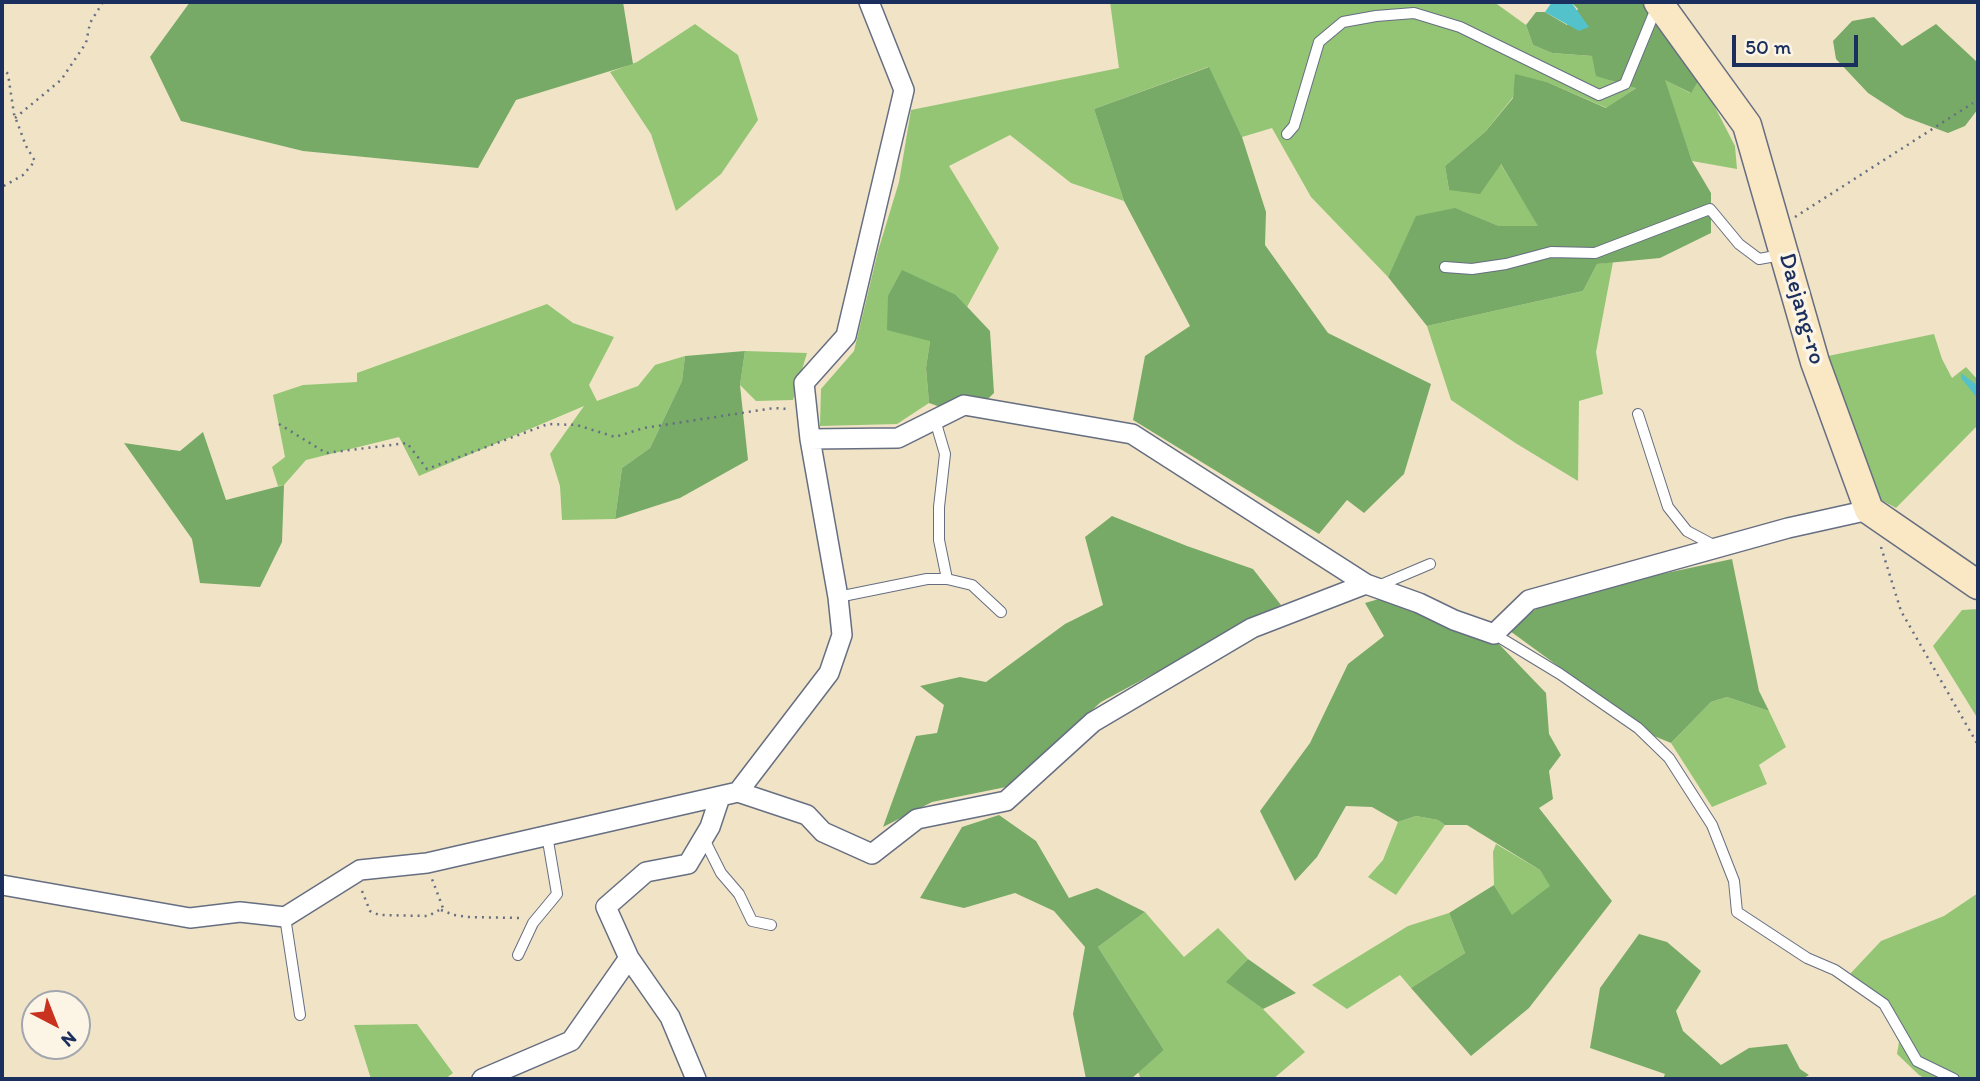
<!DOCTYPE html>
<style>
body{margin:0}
#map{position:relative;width:1980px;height:1081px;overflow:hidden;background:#f1e4c6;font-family:Itim,sans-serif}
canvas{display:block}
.frame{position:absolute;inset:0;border:4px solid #1b2f5e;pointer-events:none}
.north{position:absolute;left:21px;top:990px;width:70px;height:70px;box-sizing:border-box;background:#fcf5e5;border:2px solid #a2a6af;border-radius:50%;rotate:138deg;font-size:19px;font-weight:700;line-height:28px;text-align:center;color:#1b2f5e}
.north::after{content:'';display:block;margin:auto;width:24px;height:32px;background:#c8321e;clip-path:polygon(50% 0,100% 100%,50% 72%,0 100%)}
.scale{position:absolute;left:1732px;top:35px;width:126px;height:32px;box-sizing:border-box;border:4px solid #1b2f5e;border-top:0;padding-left:9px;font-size:21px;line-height:24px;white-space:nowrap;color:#1b2f5e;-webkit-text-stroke:5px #fcf5e5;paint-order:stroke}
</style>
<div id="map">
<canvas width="1980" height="1081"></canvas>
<div class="frame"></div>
<div class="north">N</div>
<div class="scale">50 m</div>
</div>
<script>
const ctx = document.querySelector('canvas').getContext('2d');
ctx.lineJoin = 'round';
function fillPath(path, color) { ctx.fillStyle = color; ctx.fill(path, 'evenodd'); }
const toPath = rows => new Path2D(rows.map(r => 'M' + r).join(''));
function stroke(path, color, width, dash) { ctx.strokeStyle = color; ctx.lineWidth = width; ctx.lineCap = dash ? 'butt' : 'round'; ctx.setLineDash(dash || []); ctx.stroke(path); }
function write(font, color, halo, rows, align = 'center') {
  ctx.font = font + ' Itim,sans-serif'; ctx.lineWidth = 7; ctx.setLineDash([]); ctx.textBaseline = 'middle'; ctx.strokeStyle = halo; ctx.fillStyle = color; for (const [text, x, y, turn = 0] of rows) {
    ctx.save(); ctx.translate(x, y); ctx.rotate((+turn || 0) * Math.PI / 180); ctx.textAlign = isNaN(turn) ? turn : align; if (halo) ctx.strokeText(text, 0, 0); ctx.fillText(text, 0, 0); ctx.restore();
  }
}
const green = toPath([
 [1110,2,1494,2,1526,25,1533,45,1552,53,1592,56,1612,81,1637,87,1607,108,1547,82,1516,75,1513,97,1486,131,1445,166,1449,190,1500,163,1539,226,1499,226,1462,211,1417,216,1388,277,1311,197,1272,128,1242,137,1208,67,1094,109,1124,201,1071,183,1010,135,949,166,999,248,967,307,956,295,930,341,926,368,929,403,897,424,820,426,821,389,854,351,878,251,899,182,911,110,1119,68],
 [695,24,738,55,758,120,721,174,676,211,651,134,610,72,637,62],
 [1700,78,1735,146,1737,169,1692,161,1664,79,1690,93],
 [1613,262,1596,352,1603,394,1579,401,1578,481,1517,444,1451,400,1427,326,1583,291,1597,264],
 [547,304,573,323,614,337,589,385,597,401,638,386,655,365,685,356,682,381,650,448,622,468,615,519,562,520,560,486,550,454,584,406,419,476,399,437,306,460,284,485,278,486,272,467,285,457,273,395,303,385,357,382,357,373],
 [1934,334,1942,359,1952,378,1966,367,1978,380,1978,425,1896,508,1876,497,1828,356],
 [745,351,807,353,793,400,756,401,740,385],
 [1978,609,1978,719,1933,646,1962,610],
 [1727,697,1769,711,1786,747,1759,765,1767,784,1712,807,1671,743,1711,702],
 [1416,816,1438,820,1445,825,1396,895,1368,877,1383,860,1398,822],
 [1496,844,1540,870,1551,886,1512,916,1494,885,1493,852],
 [1978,893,1978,1079,1926,1079,1919,1075,1897,1054,1899,1042,1875,997,1850,974,1881,941,1944,916],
 [1145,912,1184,957,1218,928,1248,959,1227,982,1263,1009,1305,1052,1273,1079,1141,1079,1138,1072,1164,1050,1098,947],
 [1449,913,1465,953,1411,988,1400,975,1347,1009,1312,985,1408,926],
 [417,1024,453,1073,445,1079,371,1079,354,1025]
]);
const forest = toPath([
 [190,2,623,2,633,64,516,100,478,168,303,151,181,121,150,57],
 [1571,2,1647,2,1700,78,1691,93,1665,80,1692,161,1711,193,1711,233,1660,258,1597,264,1583,291,1427,326,1388,277,1416,216,1455,208,1499,226,1538,226,1501,164,1480,194,1449,190,1445,166,1486,131,1513,98,1515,74,1547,82,1606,108,1636,88,1596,76,1592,56,1552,53,1533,45,1526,25,1536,12,1545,12,1567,25,1578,9],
 [1874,17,1902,46,1936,24,1976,61,1978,68,1978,109,1965,126,1948,133,1905,117,1868,93,1836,59,1833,41,1852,21],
 [1209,67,1242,137,1266,212,1265,245,1328,333,1431,384,1404,474,1364,513,1347,500,1319,534,1133,420,1145,356,1190,326,1124,201,1094,109],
 [902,270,956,295,990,331,994,393,969,417,929,403,926,368,930,341,887,330,888,296],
 [745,351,740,385,748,460,680,498,615,519,622,468,650,448,682,381,685,356],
 [203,432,226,500,284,485,282,542,260,587,200,583,192,539,124,443,180,451],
 [1112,516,1187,546,1253,569,1281,605,1101,702,1006,787,932,802,883,827,916,736,937,733,944,705,920,686,960,677,986,682,1065,624,1103,605,1085,537],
 [1732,559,1759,691,1769,711,1727,697,1711,702,1671,743,1654,736,1510,631,1549,598],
 [1386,597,1496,641,1546,693,1549,734,1561,755,1549,771,1553,799,1539,808,1612,901,1529,1008,1471,1056,1411,988,1465,953,1449,913,1494,885,1512,915,1550,886,1540,870,1467,825,1445,825,1438,820,1416,816,1398,822,1372,807,1346,806,1317,857,1295,881,1260,811,1310,743,1348,664,1384,636,1365,603],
 [999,815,1036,841,1069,898,1097,888,1145,912,1098,947,1164,1050,1131,1079,1086,1079,1073,1014,1085,947,1054,911,1015,893,964,908,920,898,962,827],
 [1639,934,1667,942,1701,971,1676,1011,1683,1031,1721,1065,1749,1048,1787,1044,1800,1069,1809,1075,1802,1079,1663,1079,1665,1074,1590,1048,1600,988],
 [1248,959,1296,993,1263,1009,1226,982]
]);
const water = toPath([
 [1552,2,1571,2,1589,27,1579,31,1545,12],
 [1961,373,1978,386,1978,399,1961,378]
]);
const path = toPath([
 [2,67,8,74,14,114,26,146,35,161,23,175,2,187],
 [15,118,61,80,86,43,90,23,103,2],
 [1795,217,1973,103],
 [279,424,326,453,407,443,427,469,548,424,577,425,615,437,644,428,774,408,789,409],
 [1881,547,1901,611,1978,745],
 [362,891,370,911,379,915,428,916,443,908,432,879],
 [441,910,454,915,468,917,520,918]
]);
const lane = toPath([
 [1287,134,1294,126,1319,42,1343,22,1376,16,1414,13,1460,27,1599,95,1625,84,1657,6],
 [1445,267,1472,269,1506,264,1551,252,1595,253,1710,209,1739,244,1759,259,1781,255],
 [1638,414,1668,507,1687,531,1717,547],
 [935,420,945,454,939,507,939,540,947,579],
 [1378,586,1430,564],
 [838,597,927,579,947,579,972,585,1001,612],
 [1494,634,1560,674,1638,728,1669,758,1712,825,1734,881,1737,912,1807,958,1835,970,1884,1004,1917,1061,1954,1079],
 [704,839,721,873,739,894,752,921,771,925],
 [285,917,300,1015],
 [518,955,533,923,557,894,547,835]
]);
const street = toPath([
 [810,439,898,438,964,405,1132,434,1366,584,1419,603,1454,620,1494,634,1529,600,1788,528,1869,510],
 [738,792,807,815,823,832,872,854,917,819,1006,801,1093,722,1252,628,1366,584],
 [2,885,190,918,240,912,285,917,360,870,427,863,738,792,829,673,842,635,838,597,810,439,804,383,846,336,904,90,869,2],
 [482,1079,571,1041,629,958],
 [696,1079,670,1017,629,958,606,907,646,872,688,864,710,827,720,797]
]);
const secondary = toPath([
 [1658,2,1747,125,1815,362,1869,510,1978,585]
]);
const streetNames = [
 ["Daejang-ro",1801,309,74]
];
fillPath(green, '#93c575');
fillPath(forest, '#76aa66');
fillPath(water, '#54c2ca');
stroke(lane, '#666e82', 12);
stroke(street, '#666e82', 22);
stroke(secondary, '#666e82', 31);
stroke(path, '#666e82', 2.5, [2, 5]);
stroke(lane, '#fff', 10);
stroke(street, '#fff', 19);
stroke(secondary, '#fae7c3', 28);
write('24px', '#1b2f5e', '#fcf5e5', streetNames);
</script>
